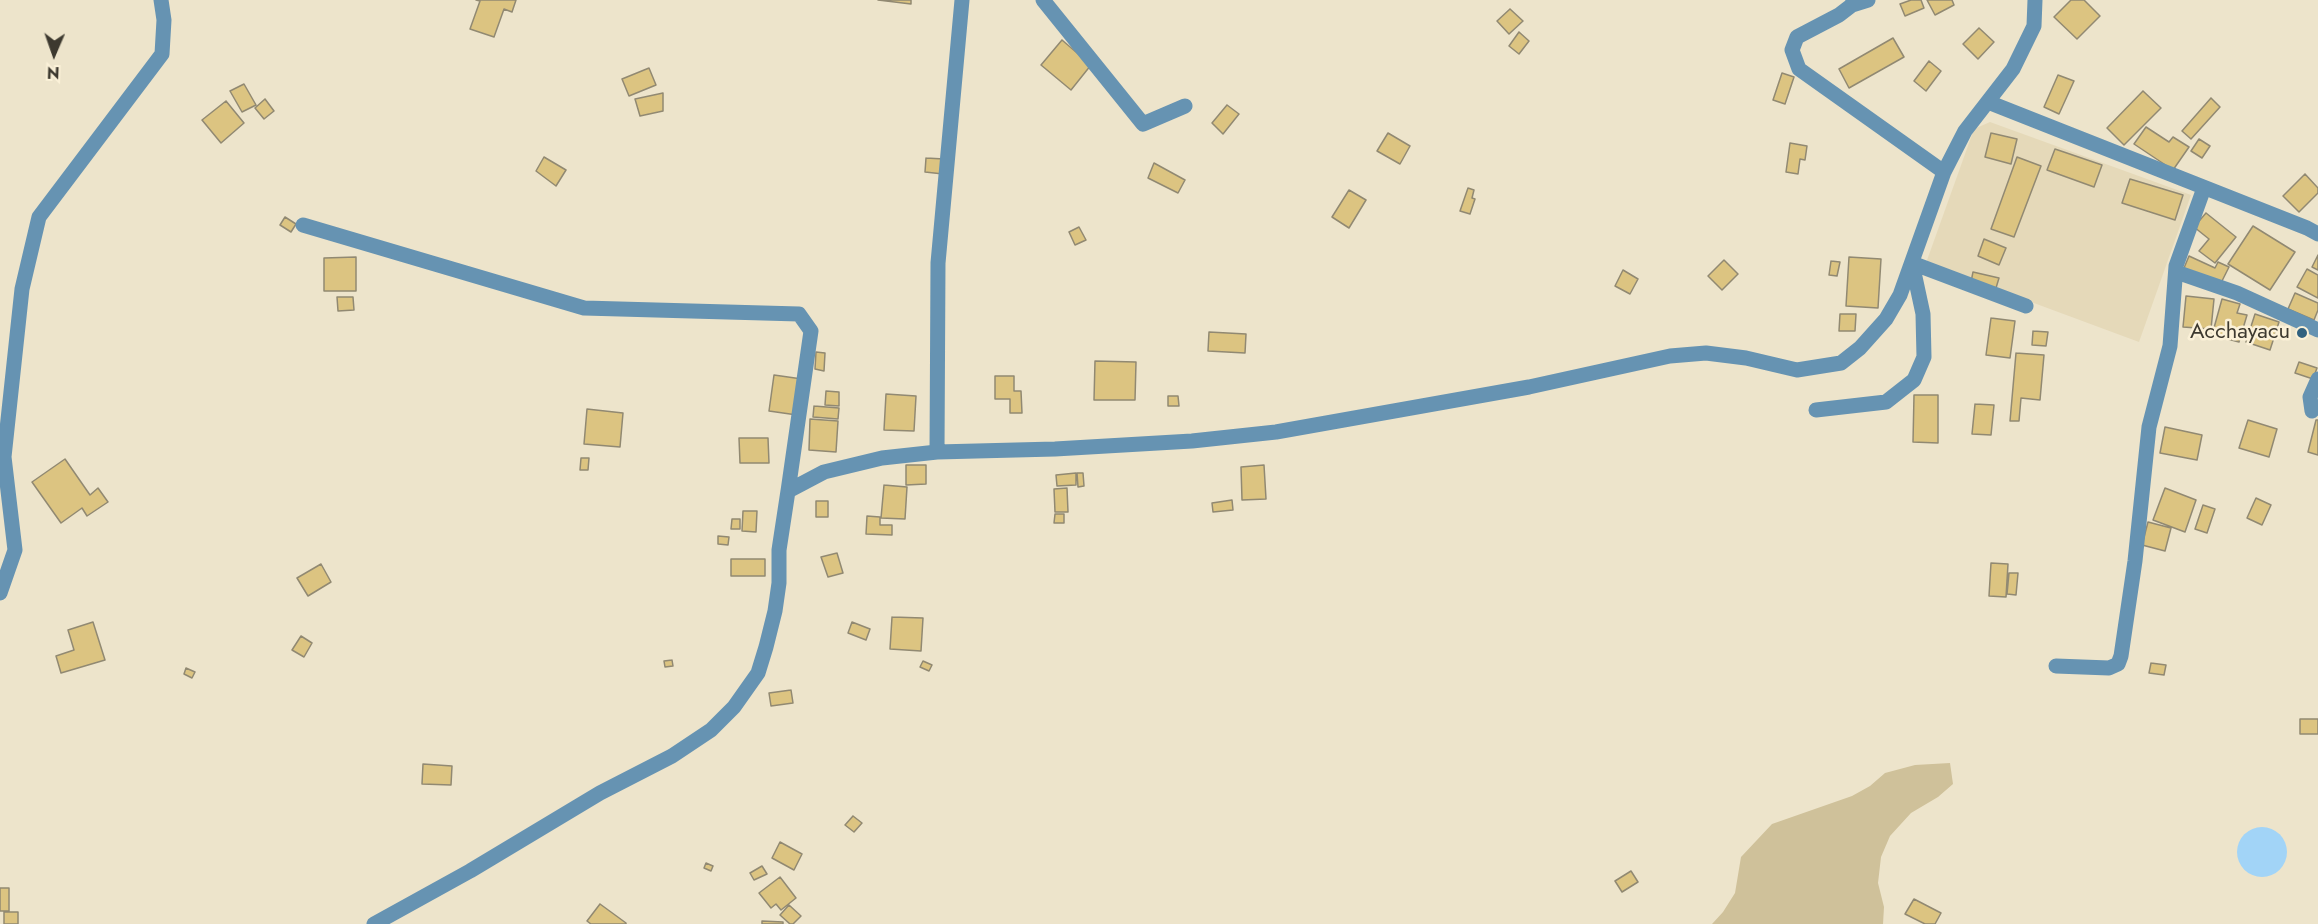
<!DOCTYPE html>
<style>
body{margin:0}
#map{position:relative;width:2318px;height:924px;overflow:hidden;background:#ede4cb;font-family:Jost,sans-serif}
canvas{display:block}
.north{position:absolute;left:24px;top:24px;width:60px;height:60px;-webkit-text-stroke:4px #fbf1d8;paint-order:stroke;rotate:182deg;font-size:16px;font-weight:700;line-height:24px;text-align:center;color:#3d392f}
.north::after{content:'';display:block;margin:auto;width:21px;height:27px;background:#3d392f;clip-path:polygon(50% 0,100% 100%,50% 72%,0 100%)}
</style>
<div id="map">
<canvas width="2318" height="924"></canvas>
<div class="north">N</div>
</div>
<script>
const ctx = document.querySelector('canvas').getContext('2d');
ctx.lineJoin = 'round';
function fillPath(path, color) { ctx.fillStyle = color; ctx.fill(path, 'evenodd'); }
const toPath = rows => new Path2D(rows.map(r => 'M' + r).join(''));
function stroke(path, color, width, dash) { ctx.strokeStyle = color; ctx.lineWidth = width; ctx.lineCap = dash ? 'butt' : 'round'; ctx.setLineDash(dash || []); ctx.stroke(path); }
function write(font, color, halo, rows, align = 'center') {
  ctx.font = font + ' Jost,sans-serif'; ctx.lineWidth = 5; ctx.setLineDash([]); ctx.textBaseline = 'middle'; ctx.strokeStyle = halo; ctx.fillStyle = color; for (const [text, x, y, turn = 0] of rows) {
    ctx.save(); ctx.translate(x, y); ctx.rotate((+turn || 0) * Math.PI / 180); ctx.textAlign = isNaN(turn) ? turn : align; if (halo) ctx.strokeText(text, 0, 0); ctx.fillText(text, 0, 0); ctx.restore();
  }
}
const built = toPath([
 [1990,122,2191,195,2139,342,1926,263,1974,129]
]);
const green = toPath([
 [1950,763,1953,784,1938,797,1911,813,1890,836,1881,857,1878,883,1884,907,1883,924,1712,924,1723,912,1735,893,1741,857,1772,824,1852,796,1870,786,1885,773,1915,765]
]);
const water = toPath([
 '2237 852a25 25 0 1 1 50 0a25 25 0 1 1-50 0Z'
]);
const building = toPath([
 [476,0,516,0,512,12,504,9,494,37,470,29,480,1,476,0],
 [878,0,911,0,911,4,878,0],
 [1911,0,1921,0,1924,8,1905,16,1900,4,1911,0],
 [1927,0,1952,0,1954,5,1935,15,1927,0],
 [2071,0,2084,0,2100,16,2077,39,2054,17,2071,0],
 [1510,9,1523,21,1509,34,1497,21,1510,9],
 [1979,28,1994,42,1978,59,1963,44,1979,28],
 [1519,32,1529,41,1519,54,1509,46,1519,32],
 [1893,38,1904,57,1849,88,1839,69,1893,38],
 [1062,40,1091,65,1071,90,1041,65,1062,40],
 [1929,61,1941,71,1926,91,1914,81,1929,61],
 [649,68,656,85,629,96,622,79,649,68],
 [1782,73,1794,77,1785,104,1773,100,1782,73],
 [2058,75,2074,81,2059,114,2044,107,2058,75],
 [244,84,256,105,242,112,230,91,244,84],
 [2143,91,2161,108,2124,145,2107,128,2143,91],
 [663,93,663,111,640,116,635,99,663,93],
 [2211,98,2220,107,2191,139,2182,131,2211,98],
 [265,99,274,111,264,119,255,108,265,99],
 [226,101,244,123,221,143,202,120,226,101],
 [1227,105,1239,114,1223,134,1212,123,1227,105],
 [2146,127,2169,142,2173,137,2189,147,2173,170,2134,144,2146,127],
 [1388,133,1410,146,1400,164,1377,151,1388,133],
 [1991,133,2017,139,2011,164,1985,157,1991,133],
 [2199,139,2210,146,2202,158,2191,151,2199,139],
 [1790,143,1807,146,1805,160,1800,159,1798,174,1786,172,1790,143],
 [2055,149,2102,165,2094,187,2047,170,2055,149],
 [544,157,566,170,556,186,536,171,544,157],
 [2017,157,2041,166,2014,237,1991,229,2017,157],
 [926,158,944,159,943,174,925,172,926,158],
 [1154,163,1185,180,1178,193,1148,178,1154,163],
 [2305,174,2318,188,2318,193,2299,212,2283,196,2305,174],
 [2130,179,2183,195,2175,220,2122,203,2130,179],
 [1468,188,1474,190,1472,198,1475,199,1470,214,1460,211,1468,188],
 [1349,190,1366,200,1349,228,1332,217,1349,190],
 [2206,213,2236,237,2215,263,2199,251,2209,239,2194,227,2206,213],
 [285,217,296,224,291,232,280,225,285,217],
 [2253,226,2295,252,2270,290,2228,264,2253,226],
 [1079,227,1086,240,1075,245,1069,232,1079,227],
 [1984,239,2006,248,1999,265,1978,256,1984,239],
 [2318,255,2318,270,2312,267,2318,255],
 [2189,256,2215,268,2218,262,2229,267,2220,285,2184,268,2189,256],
 [356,257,356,291,324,291,324,258,356,257],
 [1849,257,1881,259,1878,308,1846,306,1849,257],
 [1724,260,1738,274,1722,290,1708,276,1724,260],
 [1831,261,1840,262,1837,276,1829,275,1831,261],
 [2307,269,2318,275,2318,298,2297,287,2307,269],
 [1623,270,1638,279,1630,294,1615,286,1623,270],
 [1973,272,1999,278,1996,288,1971,282,1973,272],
 [2295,293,2318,303,2318,310,2314,320,2288,309,2295,293],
 [2186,296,2214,299,2211,329,2183,327,2186,296],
 [337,297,353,297,354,310,338,311,337,297],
 [2222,299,2240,304,2237,313,2247,315,2239,342,2212,335,2222,299],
 [1840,314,1856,314,1855,331,1839,331,1840,314],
 [2255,314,2279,322,2270,350,2246,342,2255,314],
 [1991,318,2015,321,2010,358,1986,355,1991,318],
 [2033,331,2048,332,2046,346,2032,345,2033,331],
 [1209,332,1246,334,1245,353,1208,351,1209,332],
 [816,352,825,353,824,371,815,369,816,352],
 [2016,353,2044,355,2040,400,2021,398,2019,421,2010,421,2016,353],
 [1095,361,1136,362,1135,400,1094,400,1095,361],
 [2299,362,2317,368,2313,379,2295,373,2299,362],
 [774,375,802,379,797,415,769,411,774,375],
 [995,376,1014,376,1014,391,1021,391,1022,413,1010,413,1010,399,995,399,995,376],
 [826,391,839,392,839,406,825,405,826,391],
 [886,394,916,396,914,431,884,430,886,394],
 [1914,395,1938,395,1938,443,1913,442,1914,395],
 [1168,396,1178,396,1179,406,1168,406,1168,396],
 [1975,404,1994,405,1991,435,1972,434,1975,404],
 [814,406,839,408,838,419,813,417,814,406],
 [587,409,623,413,620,447,584,444,587,409],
 [810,419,838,421,836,452,809,450,810,419],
 [2248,420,2277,429,2269,457,2239,448,2248,420],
 [2316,420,2318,420,2318,455,2308,452,2316,420],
 [2165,427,2202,435,2197,460,2160,453,2165,427],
 [739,438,768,438,769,463,740,463,739,438],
 [581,458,589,458,588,470,580,470,581,458],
 [65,459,90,495,98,488,108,502,87,516,82,508,61,523,32,482,65,459],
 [906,465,926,465,926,484,906,485,906,465],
 [1264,465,1266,499,1242,500,1241,467,1264,465],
 [1076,473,1076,485,1057,486,1056,475,1076,473],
 [1077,473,1083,473,1084,486,1078,487,1077,473],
 [884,485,907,487,905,519,881,518,884,485],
 [1067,488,1068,512,1055,512,1054,489,1067,488],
 [2165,488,2196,500,2185,532,2153,520,2165,488],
 [2256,498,2271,505,2262,525,2247,518,2256,498],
 [1232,500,1233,510,1213,512,1212,503,1232,500],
 [816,501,828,501,828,517,816,517,816,501],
 [2203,505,2215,509,2207,533,2195,529,2203,505],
 [743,511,757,511,756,532,742,531,743,511],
 [1055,514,1064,514,1064,523,1054,523,1055,514],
 [867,516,880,517,880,525,892,525,892,535,866,534,867,516],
 [732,519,740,519,740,529,731,529,732,519],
 [2148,522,2171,528,2165,551,2142,545,2148,522],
 [718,536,729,537,728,545,718,544,718,536],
 [837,553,843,573,828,577,821,557,837,553],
 [731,559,765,559,765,576,731,576,731,559],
 [1991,563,2008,564,2006,597,1989,596,1991,563],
 [321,564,331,582,308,596,297,578,321,564],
 [2009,573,2018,573,2016,595,2007,594,2009,573],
 [892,617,923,618,921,651,890,649,892,617],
 [93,622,105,660,61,673,56,656,74,650,68,630,93,622],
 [852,622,870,629,866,640,848,633,852,622],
 [301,636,312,643,304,657,292,650,301,636],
 [672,660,673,666,665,667,664,661,672,660],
 [923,661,932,665,929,671,920,667,923,661],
 [2151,663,2166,665,2164,675,2149,673,2151,663],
 [186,668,195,672,192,678,184,674,186,668],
 [791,690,793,703,771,706,769,693,791,690],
 [2300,719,2318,719,2318,734,2300,734,2300,719],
 [423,764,452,766,451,785,422,784,423,764],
 [853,816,862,823,854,832,845,825,853,816],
 [780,842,802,854,794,870,772,858,780,842],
 [706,863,713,866,711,871,704,868,706,863],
 [762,866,767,874,754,880,750,873,762,866],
 [1631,871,1638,882,1622,892,1615,881,1631,871],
 [780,877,796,898,781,910,776,904,771,908,759,893,780,877],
 [0,888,9,888,9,911,0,911,0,888],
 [1914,899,1941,913,1935,924,1925,924,1905,914,1914,899],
 [600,904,626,923,626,924,591,924,587,921,600,904],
 [789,905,801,916,793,924,790,924,780,915,789,905],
 [4,912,18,912,18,924,4,924,4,912],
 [762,921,783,922,783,924,762,924,762,921]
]);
const minor = toPath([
 [1043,0,1143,124,1185,106],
 [1853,0,1852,5,1839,15,1797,37,1792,50,1799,69,1944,172],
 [1852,5,1868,0],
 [1988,102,2307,228,2318,234],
 [303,225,584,308,799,314,811,331,788,491],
 [1912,263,2026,306],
 [2182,274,2237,293,2318,330],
 [1816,410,1886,402,1914,380,1924,357,1923,314,1912,263],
 [2312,411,2310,397,2318,379],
 [937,452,938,263,962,0],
 [0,593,15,550,4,457,22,289,39,217,162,54,164,20,161,0],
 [2056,666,2109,668,2118,664,2121,656,2135,561,2149,427,2170,346,2176,266,2204,188],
 [374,924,470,871,600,793,672,756,711,730,734,707,758,673,766,647,775,611,779,583,779,550,788,491,824,472,882,458,937,452,1055,449,1192,441,1276,432,1529,387,1670,356,1706,353,1746,358,1797,370,1841,363,1860,348,1886,319,1900,295,1944,172,1965,131,2013,69,2034,26,2035,0]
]);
const markers = [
 [2302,333,6,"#31617f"]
];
const poiNames = [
 ["Acchayacu",2290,333]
];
fillPath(built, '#e5d9b9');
fillPath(green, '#cfc19a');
fillPath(water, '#a2d4f7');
fillPath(building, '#dcc481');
stroke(building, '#918972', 1.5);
stroke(minor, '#6693b2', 15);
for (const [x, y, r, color] of markers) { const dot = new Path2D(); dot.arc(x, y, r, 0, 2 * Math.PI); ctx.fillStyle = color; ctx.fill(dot); stroke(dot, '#fbf1d8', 2); }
write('22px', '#3d392f', '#fbf1d8', poiNames, 'right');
</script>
